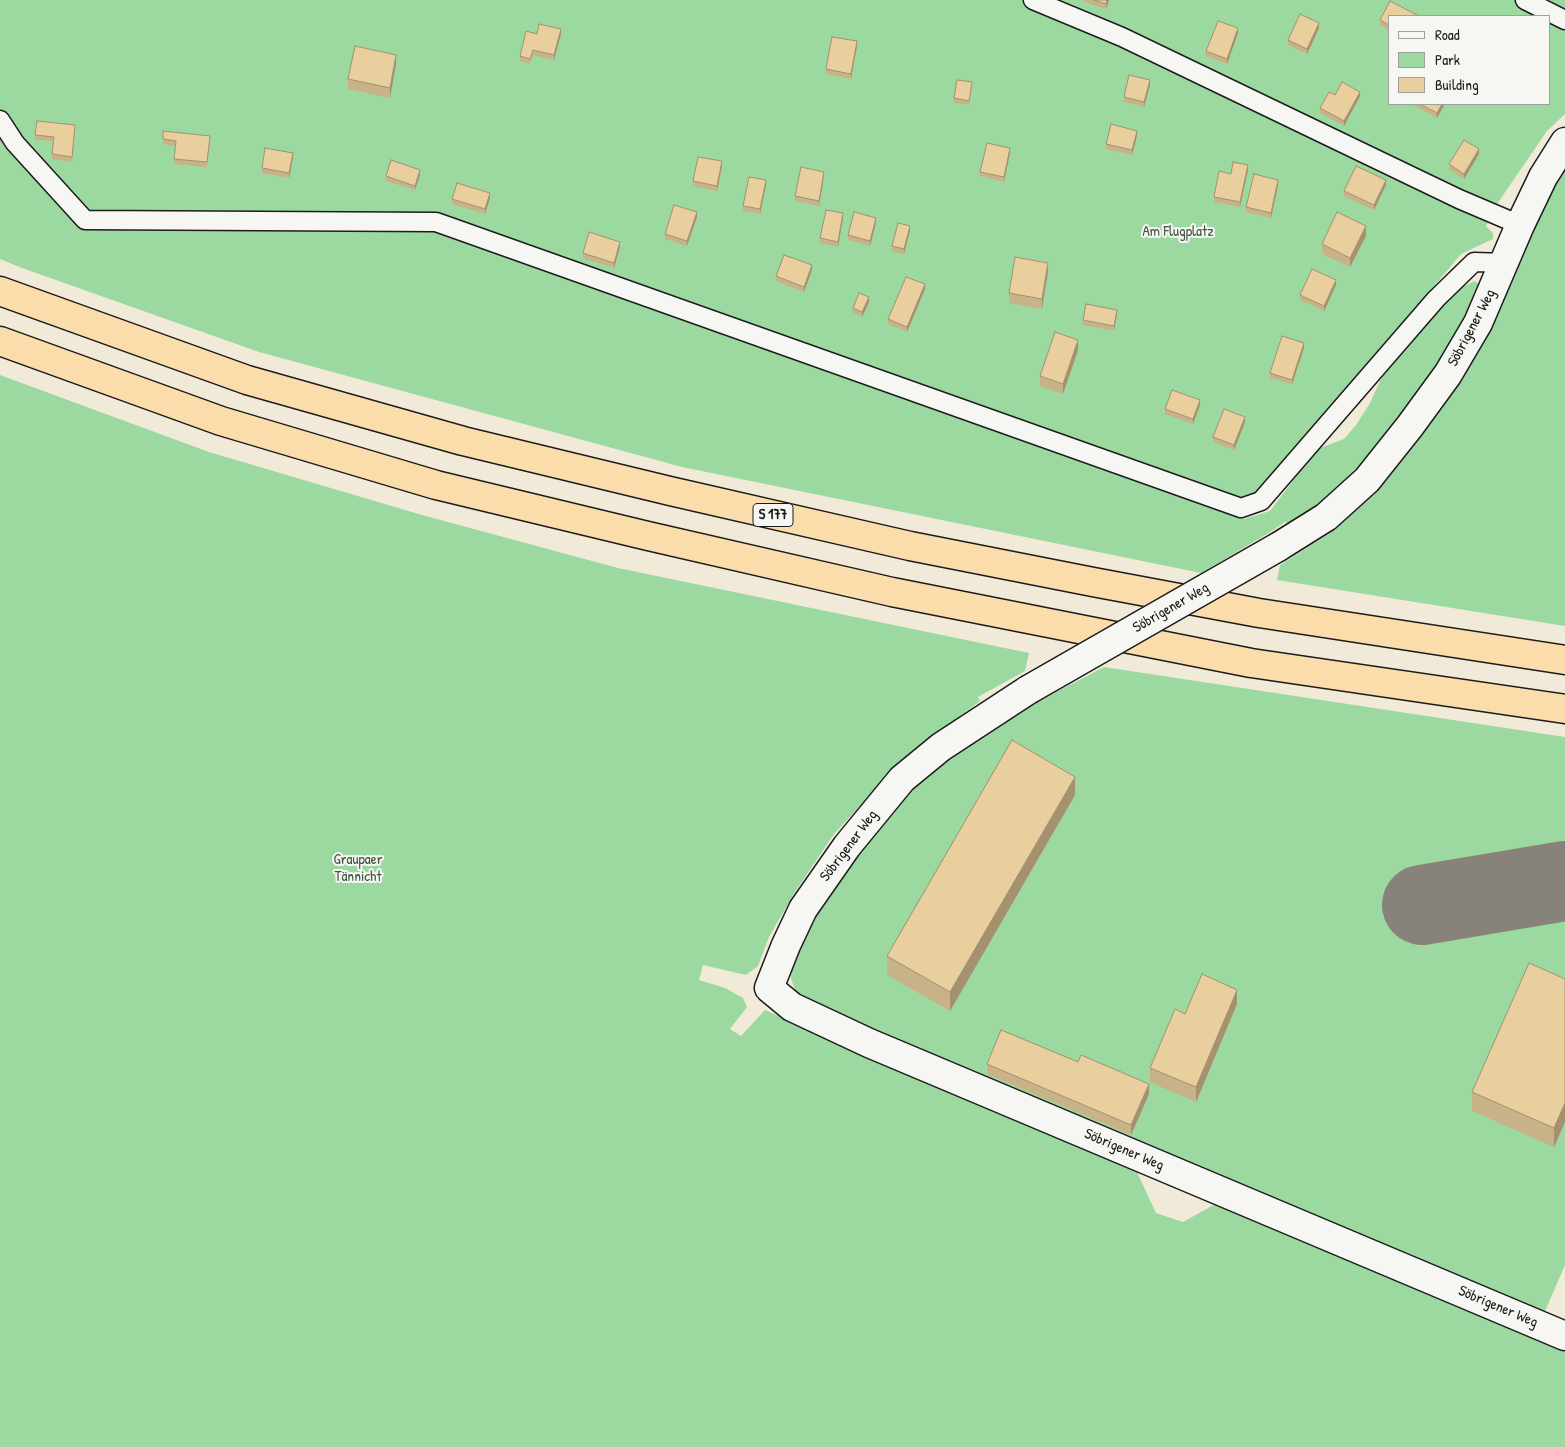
<!DOCTYPE html>
<meta charset="utf-8">
<style>
body{margin:0}
#map{position:relative;width:1565px;height:1447px;overflow:hidden;background:#f2ead9;font-family:"Patrick Hand",sans-serif}
canvas{display:block}
.legend{position:absolute;left:1388px;top:15px;width:162px;height:90px;box-sizing:border-box;background:#f6f6f2;border:1px solid #9f9f9c;margin:0;padding:6px 9px;list-style:none;font-size:15px;color:#1c1c1c}
.legend li{display:flex;align-items:center;gap:10px;height:25px}
.legend b{width:25px;border:1px solid #9f9f9c}
</style>
<div id="map">
<canvas width="1565" height="1447"></canvas>
<ul class="legend">
<li><b style="height:6px;background:#f6f6f2"></b>Road</li>
<li><b style="height:14px;background:#9cd9a1"></b>Park</li>
<li><b style="height:14px;background:#e9cf9e"></b>Building</li>
</ul>
</div>
<script>
const ctx = document.querySelector('canvas').getContext('2d');
ctx.lineJoin = 'round';
function fillPath(path, color) { ctx.fillStyle = color; ctx.fill(path, 'evenodd'); }
const toPath = rows => new Path2D(rows.map(r => 'M' + r).join(''));
function stroke(path, color, width, dash) { ctx.strokeStyle = color; ctx.lineWidth = width; ctx.lineCap = dash ? 'butt' : 'round'; ctx.setLineDash(dash || []); ctx.stroke(path); }
function write(font, color, halo, rows, align = 'center') {
  ctx.font = font + ' "Patrick Hand",sans-serif'; ctx.lineWidth = 4; ctx.setLineDash([]); ctx.textBaseline = 'middle'; ctx.strokeStyle = halo; ctx.fillStyle = color; for (const [text, x, y, turn = 0] of rows) {
    ctx.save(); ctx.translate(x, y); ctx.rotate((+turn || 0) * Math.PI / 180); ctx.textAlign = isNaN(turn) ? turn : align; if (halo) ctx.strokeText(text, 0, 0); ctx.fillText(text, 0, 0); ctx.restore();
  }
}
const green = toPath([
 [0,0,1565,0,1565,114,1547,131,1497,204,1486,226,1493,233,1493,239,1461,254,1257,496,1244,499,1232,497,893,391,1244,519,1270,511,1317,449,1344,439,1356,425,1370,403,1381,379,1439,305,1460,288,1475,281,1483,288,1439,369,1360,468,1318,507,1290,525,1285,522,1267,534,1201,573,682,467,259,352,22,268,0,259],
 [1389,16,1549,16,1549,104,1389,104],
 [1565,166,1565,626,1277,580,1280,565,1332,532,1329,528,1529,230],
 [0,375,209,452,422,515,618,568,1029,653,1025,671,978,697,980,701,936,734,894,770,834,834,793,895,769,937,758,966,746,975,703,965,699,980,725,988,743,998,747,1007,730,1029,741,1036,765,1010,1136,1170,1156,1213,1183,1222,1219,1202,1565,1346,1565,1447,0,1447],
 [1104,667,1565,737,1565,1265,1542,1318,798,998,791,979,792,955,814,908,908,790,945,757,1003,720]
]);
const taxiway = toPath([
 [1422,905,1565,881]
]);
const lane = toPath([
 [1033,0,1122,37,1459,199,1520,225],
 [1525,0,1565,20],
 [0,120,15,143,85,220,436,222,1241,508,1261,501,1436,299,1474,262,1505,263]
]);
const street = toPath([
 [1278,547,1326,517,1367,480,1410,426,1448,374,1478,323,1520,225,1543,177,1565,142],
 [1028,690,941,747,902,779,847,846,803,909,786,945,769,988,792,1007,869,1043,1565,1336]
]);
const highway = toPath([
 [0,291,247,380,463,441,670,491,910,546,1093,582,1259,613,1565,660],
 [0,341,221,421,436,485,648,536,892,592,1251,663,1565,709]
]);
const streetBridge = toPath([
 [1028,690,1278,547]
]);
const wall = toPath([
 [1084,0,1109,0,1106,9,1084,2],
 [1389,16,1389,30,1380,25,1380,20],
 [1319,28,1307,54,1288,45,1288,40],
 [1238,33,1227,64,1206,56,1206,51],
 [537,34,561,34,554,60,533,55,530,64,520,61,520,56],
 [857,46,851,79,826,74,826,69],
 [396,64,390,98,348,89,348,79],
 [1150,85,1144,107,1124,102,1124,97],
 [972,87,969,105,954,103,954,98],
 [1335,95,1360,96,1344,126,1320,113,1320,108],
 [1413,104,1445,104,1437,118,1413,105],
 [75,130,72,162,52,159,53,141,35,140,35,135],
 [1137,136,1132,155,1106,149,1106,144],
 [163,139,210,141,207,167,174,164,176,146,163,144],
 [1010,153,1004,182,980,176,980,172],
 [1479,154,1464,179,1449,169,1449,164],
 [293,158,289,178,262,173,262,168],
 [722,166,717,191,693,186,693,181],
 [1248,170,1240,207,1214,202,1214,197,1231,174],
 [420,175,415,190,386,181,386,176],
 [824,176,819,206,795,201,795,196],
 [766,185,760,214,743,211,743,206],
 [1278,185,1271,218,1246,212,1246,207],
 [1386,185,1374,210,1344,196,1344,191],
 [490,198,485,214,452,204,452,199],
 [697,217,687,246,665,239,665,234],
 [843,218,838,247,820,243,820,238],
 [876,223,870,246,848,240,848,235],
 [910,231,904,254,892,251,892,246],
 [1366,236,1350,267,1322,254,1322,244],
 [620,247,614,268,583,258,583,253],
 [812,270,804,292,776,281,776,276],
 [1048,272,1042,309,1009,303,1009,293],
 [1336,285,1324,311,1300,300,1300,295],
 [925,289,907,332,888,324,888,319],
 [869,302,862,317,853,313,853,308],
 [1117,315,1114,331,1083,325,1083,320],
 [1304,348,1292,384,1270,378,1270,373],
 [1078,350,1063,394,1040,386,1040,376],
 [1200,405,1193,424,1165,414,1165,409],
 [1245,422,1234,450,1213,442,1213,437],
 [1075,795,950,1011,887,975,887,956],
 [1565,979,1565,1122,1554,1147,1472,1111,1472,1092],
 [1237,1004,1196,1102,1150,1082,1150,1068,1185,1014],
 [987,1064,1149,1094,1131,1135,987,1074]
]);
const shadedWall = toPath([
 [1107,0,1109,0,1106,9,1106,4],
 [1319,23,1319,28,1307,54,1307,49],
 [1238,28,1238,33,1227,64,1227,59],
 [561,29,561,34,554,60,554,55],
 [857,41,857,46,851,79,851,74],
 [396,55,396,64,390,98,390,88],
 [1150,80,1150,85,1144,107,1144,102],
 [1360,92,1360,96,1344,126,1344,121],
 [1442,104,1445,104,1437,118,1437,113],
 [1137,131,1137,136,1132,155,1132,150],
 [1010,148,1010,153,1004,182,1004,177],
 [1479,149,1479,154,1464,179,1464,174],
 [293,153,293,158,289,178,289,173],
 [722,161,722,166,717,191,717,186],
 [1248,165,1248,170,1240,207,1240,202],
 [420,170,420,175,415,190,415,186],
 [824,172,824,176,819,206,819,201],
 [766,180,766,185,760,214,760,209],
 [1278,180,1278,185,1271,218,1271,213],
 [1386,180,1386,185,1374,210,1374,205],
 [490,193,490,198,485,214,485,209],
 [697,212,697,217,687,246,687,241],
 [843,213,843,218,838,247,838,242],
 [876,218,876,223,870,246,870,241],
 [910,226,910,231,904,254,904,249],
 [1366,226,1366,236,1350,267,1350,258],
 [620,242,620,247,614,268,614,263],
 [1048,263,1048,272,1042,309,1042,299],
 [812,265,812,270,804,292,804,287],
 [1336,280,1336,285,1324,311,1324,306],
 [925,284,925,289,907,332,907,327],
 [869,297,869,302,862,317,862,312],
 [1117,310,1117,315,1114,331,1114,326],
 [1078,340,1078,350,1063,394,1063,384],
 [1304,343,1304,348,1292,384,1292,380],
 [1200,400,1200,405,1193,424,1193,419],
 [1245,417,1245,422,1234,450,1234,445],
 [1075,777,1075,795,950,1011,950,992],
 [1237,990,1237,1004,1196,1102,1196,1087],
 [1149,1084,1149,1094,1131,1135,1131,1125],
 [1565,1103,1565,1122,1554,1147,1554,1128]
]);
const building = toPath([
 [1094,0,1107,0,1106,4,1094,0],
 [1390,1,1419,16,1389,16,1389,25,1380,20,1390,1],
 [1300,14,1319,23,1307,49,1288,40,1300,14],
 [1218,21,1238,28,1227,59,1206,51,1218,21],
 [539,24,561,29,554,55,533,50,530,59,520,56,526,31,537,34,539,24],
 [832,37,857,41,851,74,826,69,832,37],
 [355,46,396,55,390,88,348,79,355,46],
 [1129,75,1150,80,1144,102,1124,97,1129,75],
 [957,80,972,82,969,101,954,98,957,80],
 [1342,82,1360,92,1344,121,1320,108,1329,92,1335,95,1342,82],
 [1420,104,1442,104,1437,113,1420,104],
 [37,121,75,125,72,157,52,154,54,137,35,135,37,121],
 [1111,124,1137,131,1132,150,1106,144,1111,124],
 [163,131,210,136,207,162,174,159,176,141,163,139,163,131],
 [1464,140,1479,149,1464,174,1449,164,1464,140],
 [987,143,1010,148,1004,177,980,172,987,143],
 [265,148,293,153,289,173,262,168,265,148],
 [698,157,722,161,717,186,693,181,698,157],
 [391,160,420,170,415,186,386,176,391,160],
 [1233,162,1248,165,1240,202,1214,197,1219,171,1231,174,1233,162],
 [1356,166,1386,180,1374,205,1344,191,1356,166],
 [801,167,824,172,819,201,795,196,801,167],
 [1254,174,1278,180,1271,213,1246,207,1254,174],
 [749,177,766,180,760,209,743,206,749,177],
 [457,183,490,193,485,209,452,199,457,183],
 [674,205,697,212,687,241,665,234,674,205],
 [826,210,843,213,838,242,820,238,826,210],
 [854,212,876,218,870,241,848,235,854,212],
 [1337,212,1366,226,1350,258,1322,244,1337,212],
 [898,223,910,226,904,249,892,246,898,223],
 [589,232,620,242,614,263,583,253,589,232],
 [784,255,812,265,804,287,776,276,784,255],
 [1015,257,1048,263,1042,299,1009,293,1015,257],
 [1312,269,1336,280,1324,306,1300,295,1312,269],
 [906,277,925,284,907,327,888,319,906,277],
 [859,293,869,297,862,312,853,308,859,293],
 [1086,304,1117,310,1114,326,1083,320,1086,304],
 [1055,332,1078,340,1063,384,1040,376,1055,332],
 [1282,336,1304,343,1292,380,1270,373,1282,336],
 [1172,390,1200,400,1193,419,1165,409,1172,390],
 [1224,409,1245,417,1234,445,1213,437,1224,409],
 [1012,740,1075,777,950,992,887,956,1012,740],
 [1529,963,1565,979,1565,1103,1554,1128,1472,1092,1529,963],
 [1202,974,1237,990,1196,1087,1150,1068,1175,1009,1185,1014,1202,974],
 [1001,1030,1078,1062,1081,1055,1149,1084,1131,1125,987,1064,1001,1030]
]);
const shields = [
 [773,515,40]
];
const shieldNames = [
 ["S 177",773,515]
];
const parkNames = [
 ["Am Flugplatz",1178,232],
 ["Graupaer",358,860],
 ["Tännicht",358,877]
];
const streetNames = [
 ["Söbrigener Weg",1472,328,-62],
 ["Söbrigener Weg",1171,608,-30],
 ["Söbrigener Weg",849,846,-53],
 ["Söbrigener Weg",1124,1150,23],
 ["Söbrigener Weg",1498,1307,23]
];
fillPath(green, '#9cd9a1');
stroke(taxiway, '#87837a', 80);
stroke(lane, '#1c1c1c', 21);
stroke(street, '#1c1c1c', 31);
stroke(highway, '#1c1c1c', 31);
stroke(lane, '#f6f6f2', 18);
stroke(street, '#f6f6f2', 28);
stroke(highway, '#faddab', 28);
stroke(streetBridge, '#1c1c1c', 31, []);
stroke(streetBridge, '#f6f6f2', 28);
fillPath(wall, '#c8b288');
fillPath(shadedWall, '#a3916f');
fillPath(building, '#e9cf9e');
stroke(building, '#a3916f', 1);
for (const [x, y, w] of shields) { const box = new Path2D(); box.roundRect(x - w / 2, y - 11.5, w, 23, 4); ctx.fillStyle = '#f6f6f2'; ctx.fill(box); stroke(box, '#1c1c1c', 1); }
write('bold 14px', '#1c1c1c', null, shieldNames);
write('15px', '#425544', '#f6f6f2', parkNames);
write('15px', '#1c1c1c', '#f6f6f2', streetNames);
</script>
